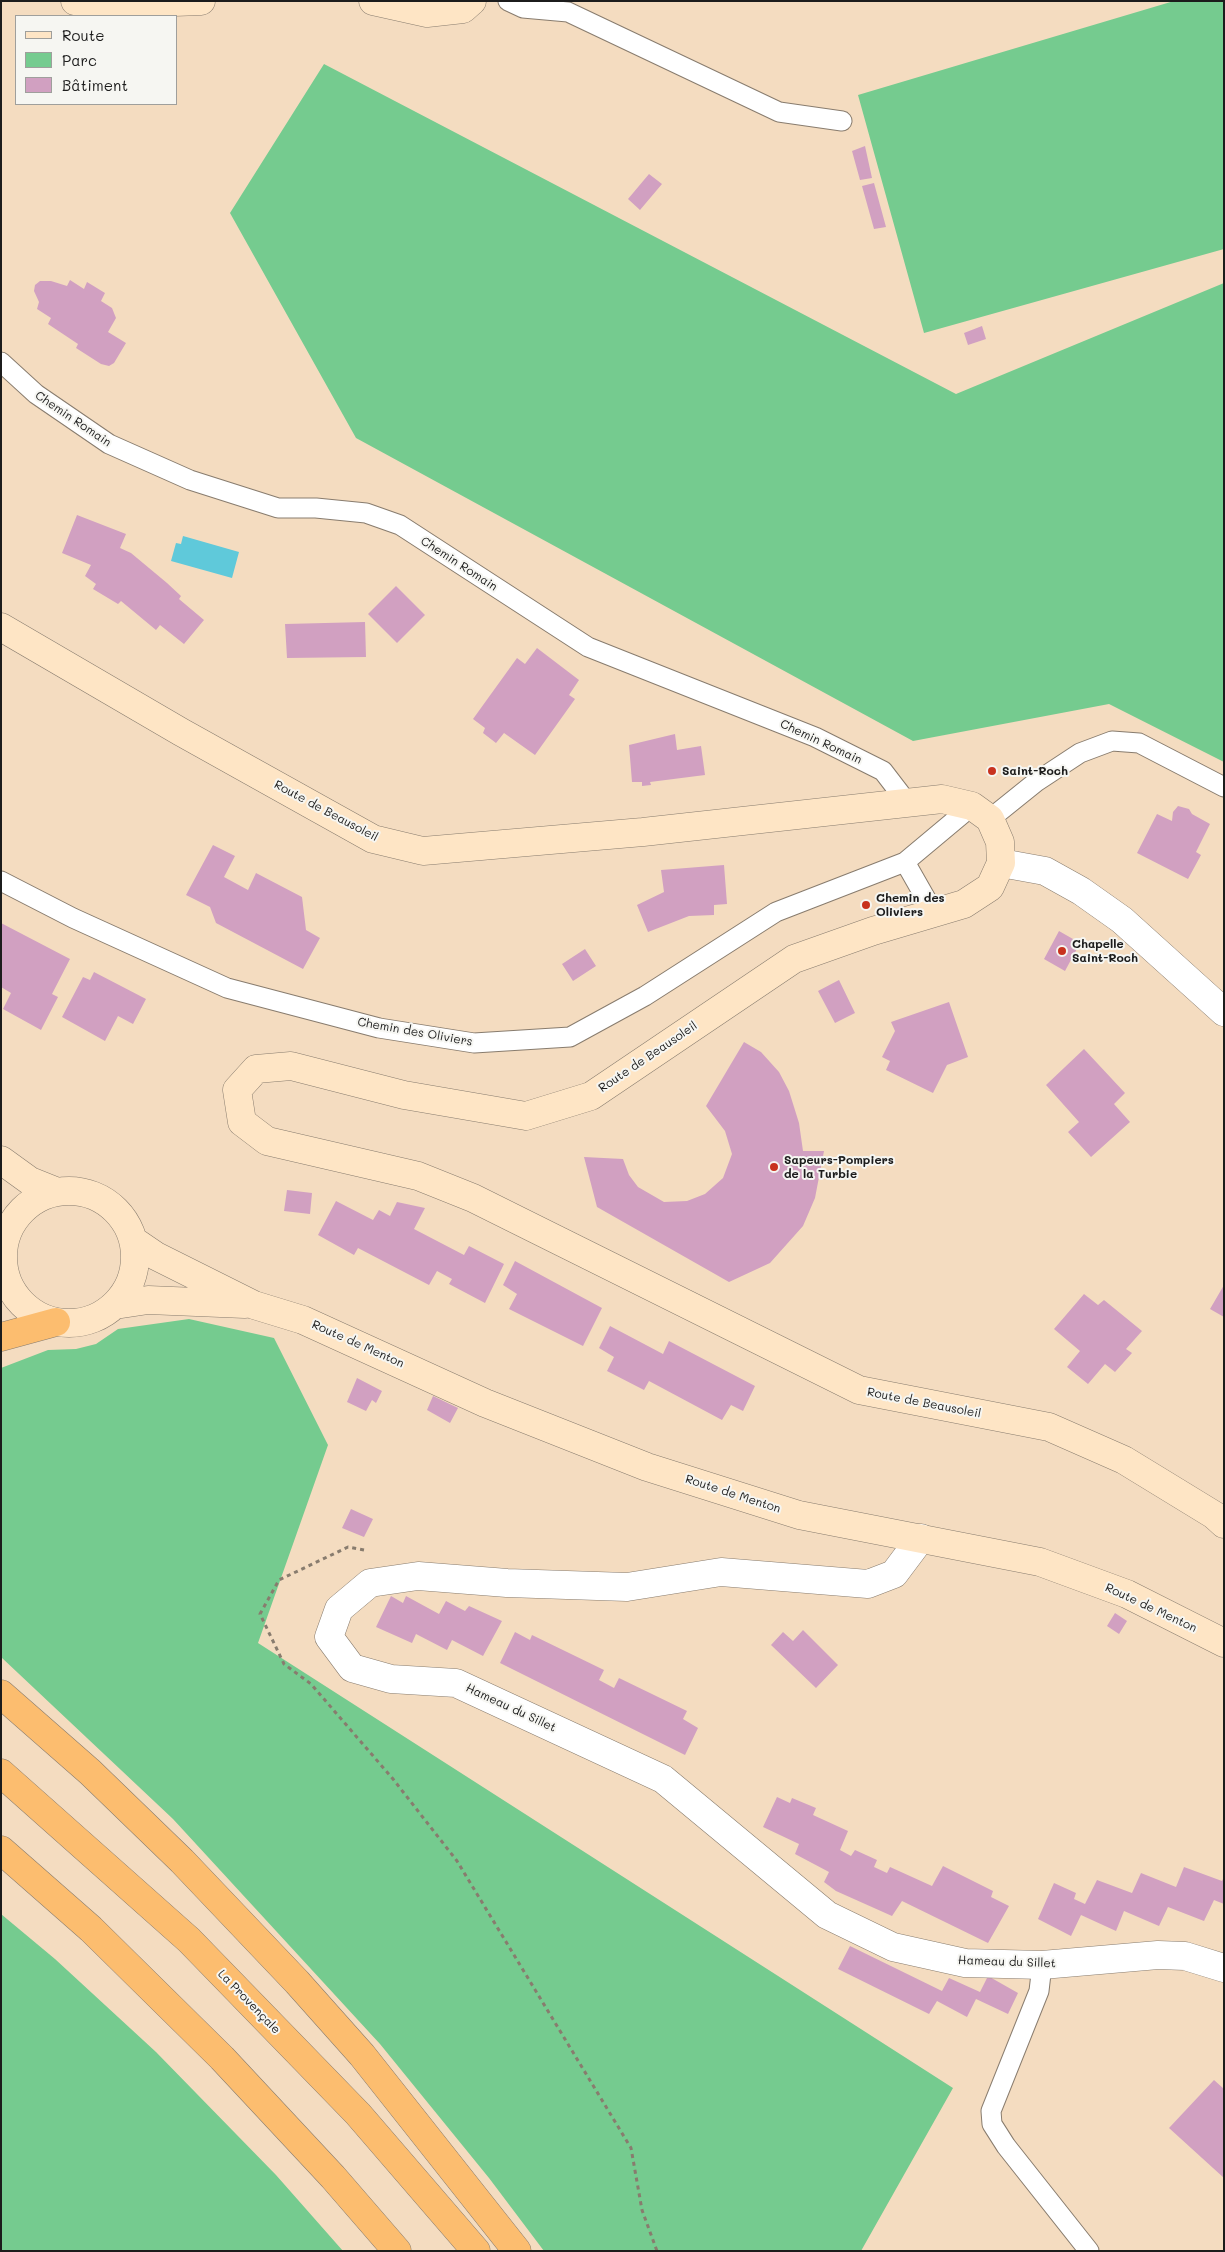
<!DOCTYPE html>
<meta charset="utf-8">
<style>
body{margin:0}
#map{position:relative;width:1225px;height:2252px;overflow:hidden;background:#f4dcc0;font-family:Mali,sans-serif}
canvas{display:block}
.frame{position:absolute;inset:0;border:2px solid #1c1c1c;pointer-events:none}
.legend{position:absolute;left:15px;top:15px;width:162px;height:90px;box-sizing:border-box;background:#f6f6f2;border:1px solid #9f9f9c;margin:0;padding:6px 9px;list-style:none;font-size:15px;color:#1c1c1c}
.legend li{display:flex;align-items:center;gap:10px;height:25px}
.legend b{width:25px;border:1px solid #9f9f9c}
</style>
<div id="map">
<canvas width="1225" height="2252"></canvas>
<div class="frame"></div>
<ul class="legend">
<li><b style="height:6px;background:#fee5c5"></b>Route</li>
<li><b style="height:14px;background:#75cb8f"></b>Parc</li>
<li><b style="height:14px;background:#d1a0c1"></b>Bâtiment</li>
</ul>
</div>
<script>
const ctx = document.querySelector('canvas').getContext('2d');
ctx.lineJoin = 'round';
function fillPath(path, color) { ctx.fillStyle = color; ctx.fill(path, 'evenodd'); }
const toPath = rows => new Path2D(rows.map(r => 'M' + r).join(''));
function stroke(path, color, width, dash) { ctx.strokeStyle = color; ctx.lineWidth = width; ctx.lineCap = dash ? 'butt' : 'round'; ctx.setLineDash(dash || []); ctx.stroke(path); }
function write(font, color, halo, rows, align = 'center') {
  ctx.font = font + ' Mali,sans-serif'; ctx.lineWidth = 4; ctx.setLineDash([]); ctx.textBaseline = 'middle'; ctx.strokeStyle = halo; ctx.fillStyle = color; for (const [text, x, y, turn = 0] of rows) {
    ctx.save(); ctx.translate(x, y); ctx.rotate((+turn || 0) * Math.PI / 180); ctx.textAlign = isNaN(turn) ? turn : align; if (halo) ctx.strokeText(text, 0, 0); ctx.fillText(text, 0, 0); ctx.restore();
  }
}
const green = toPath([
 [1174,1,1224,1,1224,249,924,333,858,95],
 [324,64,956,394,1224,283,1224,762,1109,704,913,741,356,438,230,213],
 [189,1319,274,1338,328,1445,258,1643,953,2088,861,2251,544,2251,489,2178,380,2044,173,1819,1,1657,1,1368,48,1350,76,1349,96,1344,118,1329],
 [1,1914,55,1959,156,2052,276,2175,343,2251,1,2251]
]);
const water = toPath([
 [183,536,239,552,232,578,171,561,176,543,181,544]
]);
const building = toPath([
 [865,146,872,178,860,180,852,151],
 [649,174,662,184,640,210,628,199],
 [874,183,886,227,874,229,862,186],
 [70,280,84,289,87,282,105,293,101,301,112,308,116,318,108,332,126,343,114,363,109,366,101,364,76,348,78,344,48,324,51,318,37,309,39,302,34,291,35,285,40,281,51,281,67,286],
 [982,326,986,339,968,345,964,333],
 [77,515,126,534,120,548,131,553,167,583,181,596,179,599,204,620,184,644,160,625,156,630,121,601,118,604,93,589,96,584,85,576,91,565,62,553],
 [396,586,425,615,397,643,368,614],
 [365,622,366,657,287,658,285,624],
 [537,648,579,680,569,695,575,699,535,755,504,733,496,743,483,733,485,728,473,719,517,658,525,664],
 [675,734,677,750,701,746,705,775,650,782,651,785,642,786,642,782,632,782,629,745],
 [1178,806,1189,809,1192,814,1210,824,1196,852,1201,855,1188,879,1137,853,1157,814,1172,821,1173,812],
 [213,845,235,856,224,877,248,890,256,873,302,897,306,930,320,938,303,969,216,923,210,907,186,895],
 [724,865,727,904,714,905,714,915,689,916,648,932,637,905,664,892,661,870],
 [1,923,70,959,52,994,58,997,41,1030,3,1009,11,993,1,987],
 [1059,931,1080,943,1065,971,1044,959],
 [585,949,596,966,573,981,562,964],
 [94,972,146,999,133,1024,118,1016,105,1041,62,1017,83,977,90,980],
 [839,980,855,1013,835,1023,818,991],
 [949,1002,968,1057,947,1065,933,1093,886,1070,890,1061,882,1057,895,1031,891,1022],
 [744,1042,761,1052,779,1072,789,1091,799,1123,803,1151,824,1151,815,1198,803,1226,770,1263,729,1282,597,1207,584,1157,623,1159,629,1175,638,1187,664,1202,687,1201,705,1194,723,1178,732,1154,725,1131,706,1106],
 [1084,1049,1125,1093,1114,1104,1130,1122,1091,1157,1068,1132,1079,1122,1046,1085],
 [287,1190,312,1193,310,1214,284,1211],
 [336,1201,373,1220,379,1210,390,1216,397,1202,425,1208,414,1229,464,1255,469,1246,504,1264,485,1303,449,1284,452,1279,437,1271,429,1285,358,1248,354,1255,318,1235],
 [515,1261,602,1308,583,1346,509,1309,517,1294,503,1285],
 [1224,1285,1224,1317,1210,1309],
 [1084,1294,1098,1305,1104,1300,1142,1331,1126,1349,1132,1353,1115,1372,1105,1364,1088,1384,1067,1367,1080,1351,1054,1329],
 [610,1326,663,1354,669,1341,755,1386,743,1411,731,1405,722,1420,649,1381,644,1390,607,1371,614,1357,599,1348],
 [357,1378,382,1391,376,1403,372,1400,366,1411,347,1402],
 [433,1396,458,1408,450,1423,427,1410],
 [351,1509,373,1519,364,1537,342,1528],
 [391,1596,403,1603,406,1596,439,1614,446,1601,465,1611,469,1606,502,1621,483,1656,452,1640,447,1650,416,1634,412,1643,376,1627],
 [1115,1613,1127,1621,1119,1634,1107,1626],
 [803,1630,838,1665,816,1688,771,1645,783,1632,793,1641],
 [515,1632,530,1640,532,1635,604,1670,599,1680,614,1688,619,1678,687,1711,683,1719,698,1728,685,1755,500,1663],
 [777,1797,790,1803,792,1798,816,1808,813,1815,848,1831,840,1850,851,1856,855,1850,877,1860,874,1867,887,1873,890,1867,932,1886,943,1866,993,1891,991,1897,1009,1906,988,1943,902,1901,892,1916,836,1891,824,1882,829,1872,795,1854,799,1844,763,1827],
 [1184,1867,1222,1881,1224,1877,1224,1904,1214,1900,1204,1921,1168,1907,1159,1926,1124,1911,1116,1931,1081,1915,1071,1936,1038,1919,1054,1883,1076,1893,1074,1899,1085,1904,1097,1880,1132,1893,1141,1873,1176,1887],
 [850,1946,942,1991,949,1978,980,1992,988,1976,1018,1993,1008,2014,976,1999,967,2017,937,2001,929,2014,838,1969],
 [1214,2080,1224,2089,1224,2178,1169,2128]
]);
const path = toPath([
 [364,1550,348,1547,279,1580,260,1614,284,1664,311,1684,393,1779,457,1861,631,2148,642,2210,657,2251]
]);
const lane = toPath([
 [508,1,523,8,568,12,779,112,842,121],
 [1,362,36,394,109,444,190,480,278,508,316,508,366,513,400,525,588,647,815,737,883,771,906,801],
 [990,819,1036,782,1080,753,1112,741,1139,743,1224,787],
 [905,862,934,913],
 [1,881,73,918,227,988,379,1028,474,1043,570,1037,645,996,776,912,905,862,972,806],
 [1,1271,4,1268],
 [1042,1965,1039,1991,991,2111,992,2124,1006,2146,1089,2251]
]);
const street = toPath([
 [1001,863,1045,871,1081,891,1122,920,1224,1012],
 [921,1538,894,1574,868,1584,721,1572,627,1587,507,1583,418,1576,370,1583,339,1609,329,1637,352,1668,391,1679,456,1683,663,1779,827,1915,893,1947,965,1963,1042,1965,1158,1955,1185,1956,1224,1968]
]);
const secondary = toPath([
 [75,1,94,5,201,1],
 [373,1,427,13,463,9,472,1],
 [1,627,181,732,373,839,423,851,643,832,942,799,972,806,990,819,1000,842,1001,863,990,887,964,904,873,931,794,959,591,1096,526,1116,404,1095,291,1066,256,1069,237,1090,242,1122,267,1141,418,1176,473,1198,859,1390,1049,1427,1124,1460,1214,1515,1224,1524],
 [1,1160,30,1181,55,1191],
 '3 1257a66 66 0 1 1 132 0a66 66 0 1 1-132 0Z',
 [134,1241,156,1256,254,1305,303,1320,485,1403,647,1467,799,1515,1040,1562,1127,1594,1224,1643],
 [115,1305,148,1300,245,1304]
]);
const highway = toPath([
 [1,1337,56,1322],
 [1,1694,90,1772,182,1861,297,1982,362,2055,517,2251],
 [1,1773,189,1940,358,2114,476,2251],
 [1,1850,91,1929,222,2058,333,2177,397,2251]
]);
const markers = [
 [992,771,5,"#c8321e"],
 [866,905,5,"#c8321e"],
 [1062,951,5,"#c8321e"],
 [774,1167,5,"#c8321e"]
];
const streetNames = [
 ["Chemin Romain",73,419,34],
 ["Chemin Romain",459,564,33],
 ["Chemin Romain",821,742,25],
 ["Route de Beausoleil",326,811,28],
 ["Chemin des Oliviers",415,1032,10],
 ["Route de Beausoleil",648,1057,-34],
 ["Route de Menton",358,1344,24],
 ["Route de Beausoleil",924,1403,11],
 ["Route de Menton",733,1494,18],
 ["Route de Menton",1151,1608,25],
 ["Hameau du Sillet",511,1708,25],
 ["Hameau du Sillet",1007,1962,2],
 ["La Provençale",249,2002,46]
];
const poiNames = [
 ["Saint-Roch",1002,771],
 ["Chemin des",876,898],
 ["Oliviers",876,912],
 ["Chapelle",1072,944],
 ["Saint-Roch",1072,958],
 ["Sapeurs-Pompiers",784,1160],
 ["de la Turbie",784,1174]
];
fillPath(green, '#75cb8f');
fillPath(water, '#5fc9da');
fillPath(building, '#d1a0c1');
stroke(lane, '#887c6e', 21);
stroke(street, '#887c6e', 29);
stroke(secondary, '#887c6e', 29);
stroke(highway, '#887c6e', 29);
stroke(path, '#887c6e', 3, [4, 4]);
stroke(lane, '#fff', 19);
stroke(street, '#fff', 28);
stroke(secondary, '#fee5c5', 28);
stroke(highway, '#fcbd6f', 28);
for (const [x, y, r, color] of markers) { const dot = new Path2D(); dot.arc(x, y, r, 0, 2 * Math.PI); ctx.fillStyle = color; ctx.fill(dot); stroke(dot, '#f6f6f2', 2); }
write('12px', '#1c1c1c', '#f6f6f2', streetNames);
write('bold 12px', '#1c1c1c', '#f6f6f2', poiNames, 'left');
</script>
